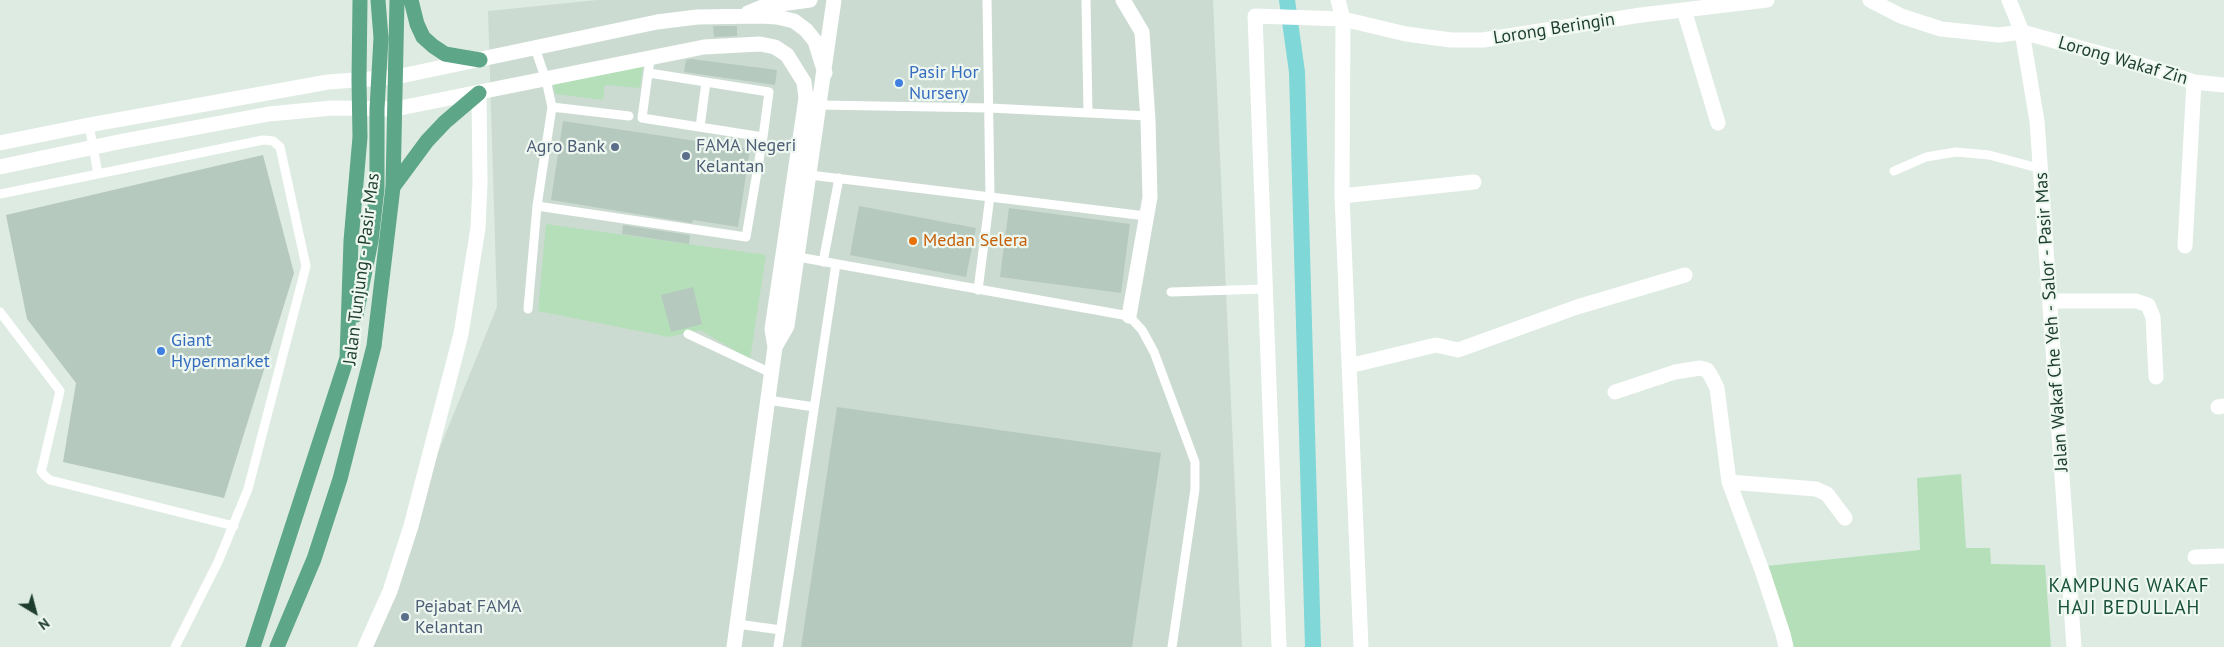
<!DOCTYPE html>
<style>
body{margin:0}
#map{position:relative;width:2224px;height:647px;overflow:hidden;background:#deebe3;font-family:"PT Sans",sans-serif}
canvas{display:block}
.north{position:absolute;left:10px;top:587px;width:50px;height:50px;-webkit-text-stroke:4px #eef8f1;paint-order:stroke;rotate:143deg;font-size:14px;font-weight:700;line-height:20px;text-align:center;color:#1d3d2f}
.north::after{content:'';display:block;margin:auto;width:18px;height:22px;background:#1d3d2f;clip-path:polygon(50% 0,100% 100%,50% 72%,0 100%)}
</style>
<div id="map">
<canvas width="2224" height="647"></canvas>
<div class="north">N</div>
</div>
<script>
const ctx = document.querySelector('canvas').getContext('2d');
ctx.lineJoin = 'round';
function fillPath(path, color) { ctx.fillStyle = color; ctx.fill(path, 'evenodd'); }
const toPath = rows => new Path2D(rows.map(r => 'M' + r).join(''));
function stroke(path, color, width, dash) { ctx.strokeStyle = color; ctx.lineWidth = width; ctx.lineCap = dash ? 'butt' : 'round'; ctx.setLineDash(dash || []); ctx.stroke(path); }
function write(font, color, halo, rows, align = 'center') {
  ctx.font = font + ' "PT Sans",sans-serif'; ctx.lineWidth = 4.5; ctx.setLineDash([]); ctx.textBaseline = 'middle'; ctx.strokeStyle = halo; ctx.fillStyle = color; for (const [text, x, y, turn = 0] of rows) {
    ctx.save(); ctx.translate(x, y); ctx.rotate((+turn || 0) * Math.PI / 180); ctx.textAlign = isNaN(turn) ? turn : align; if (halo) ctx.strokeText(text, 0, 0); ctx.fillText(text, 0, 0); ctx.restore();
  }
}
const built = toPath([
 [597,0,1213,0,1242,647,359,647,497,307,488,11]
]);
const green = toPath([
 [643,64,640,88,605,85,603,100,555,94,553,82],
 [546,224,766,255,750,359,700,330,669,337,538,311],
 [1961,474,1966,548,1990,548,1991,564,2045,565,2051,647,1790,647,1766,566,1920,550,1917,478]
]);
const canal = toPath([
 [1287,0,1297,72,1313,647]
]);
const building = toPath([
 [713,26,737,26,737,36,714,37],
 [691,59,777,70,775,85,684,72,686,60],
 [563,121,750,149,738,227,693,220,692,223,551,200],
 [263,155,294,273,224,498,63,462,76,383,27,319,6,215],
 [859,206,976,228,966,277,850,255],
 [1009,208,1130,224,1121,293,1000,277],
 [623,225,690,235,689,244,622,234],
 [693,287,702,324,671,332,661,295],
 [837,407,1161,453,1132,647,801,647]
]);
const lane = toPath([
 [1086,0,1088,113],
 [535,48,546,80,552,107,629,116],
 [649,73,769,92,763,137],
 [820,105,990,108,1148,116],
 [89,125,98,174],
 [700,127,706,82],
 [1894,171,1926,157,1956,152,1989,155,2042,169],
 [810,175,1146,216],
 [0,194,263,140,273,141,280,147,306,266,248,489,218,562,175,647],
 [537,206,746,237,763,137,642,118,650,59],
 [798,257,1129,316,1142,330,1154,352,1195,462,1195,489,1172,647],
 [823,262,839,178],
 [978,290,990,196,987,0],
 [1171,292,1264,289],
 [528,309,537,206,552,107],
 [0,312,60,391,43,464,41,471,45,476,50,480,234,526],
 [688,334,771,373],
 [768,400,814,407],
 [737,624,781,630],
 [778,647,836,264]
]);
const street = toPath([
 [1123,0,1142,32,1148,120,1150,197,1129,316],
 [1338,0,1343,19,1342,196,1361,647],
 [1870,0,1901,16,1941,29,1999,35,2022,32,2135,63,2194,82,2224,85],
 [1684,10,1718,123],
 [748,13,765,6,810,0],
 [0,143,89,125,328,82,396,77,657,22,697,17,761,16,777,17,794,21,806,30,815,41,825,73],
 [0,167,123,141,269,114,332,108,395,109,704,47,760,44,775,47,787,55,804,82,806,98,772,329,775,347,734,647],
 [1342,196,1474,182],
 [2185,246,2194,82],
 [2051,301,2136,301,2148,305,2153,317,2156,377],
 [775,347,787,326,834,0],
 [1349,366,1436,345,1458,350,1577,307,1685,275],
 [1615,392,1675,372,1700,368,1707,370,1711,376,1717,388,1729,482,1763,573,1783,634,1786,647],
 [2218,407,2224,406],
 [1729,482,1816,489,1827,494,1845,518],
 [2195,557,2224,556],
 [365,647,390,591,411,526,461,334,478,228,480,183,479,93],
 [1279,647,1255,16,1343,19,1406,34,1451,40,1483,40,1641,15,1767,0]
]);
const secondary = toPath([
 [2009,0,2022,32,2037,121,2074,647]
]);
const primary = toPath([
 [411,0,417,24,423,37,433,46,445,54,480,60],
 [393,187,427,141,445,122,479,93],
 [356,315,371,241,377,189,377,109,381,38,378,0],
 [253,647,347,358,351,241,360,137,359,80,360,0],
 [277,647,314,559,340,479,374,346,393,187,397,0]
]);
const markers = [
 [899,83,5,"#3f7fe0"],
 [615,147,5,"#5c6f8a"],
 [686,156,5,"#5c6f8a"],
 [913,241,5,"#e8710a"],
 [161,351,5,"#3f7fe0"],
 [405,617,5,"#5c6f8a"]
];
const streetNames = [
 ["Lorong Beringin",1554,29,-9],
 ["Lorong Wakaf Zin",2123,61,16],
 ["Jalan Tunjung - Pasir Mas",362,269,-83],
 ["Jalan Wakaf Che Yeh - Salor - Pasir Mas",2052,322,-94]
];
const shopNames = [
 ["Pasir Hor",909,73],
 ["Nursery",909,94],
 ["Giant",171,341],
 ["Hypermarket",171,362]
];
const serviceNames = [
 ["FAMA Negeri",696,146],
 ["Kelantan",696,167],
 ["Agro Bank",605,147,"right"],
 ["Pejabat FAMA",415,607],
 ["Kelantan",415,628]
];
const foodNames = [
 ["Medan Selera",923,241]
];
const neighbourhoodNames = [
 ["KAMPUNG WAKAF",2129,587],
 ["HAJI BEDULLAH",2129,609]
];
fillPath(built, '#ccdbd2');
fillPath(green, '#b4dfb8');
stroke(canal, '#7fd7d7', 16);
fillPath(building, '#b6c9be');
stroke(lane, '#fff', 9);
stroke(street, '#fff', 15);
stroke(secondary, '#fff', 15);
stroke(primary, '#5da687', 15);
for (const [x, y, r, color] of markers) { const dot = new Path2D(); dot.arc(x, y, r, 0, 2 * Math.PI); ctx.fillStyle = color; ctx.fill(dot); stroke(dot, '#eef8f1', 2); }
write('18px', '#1d3d2f', '#eef8f1', streetNames);
write('18px', '#366cbe', '#eef8f1', shopNames, 'left');
write('18px', '#4e5e75', '#eef8f1', serviceNames, 'left');
write('18px', '#c56008', '#eef8f1', foodNames, 'left');
ctx.letterSpacing = '1px';
write('19px', '#185039', '#eef8f1', neighbourhoodNames);
ctx.letterSpacing = '0px';
</script>
